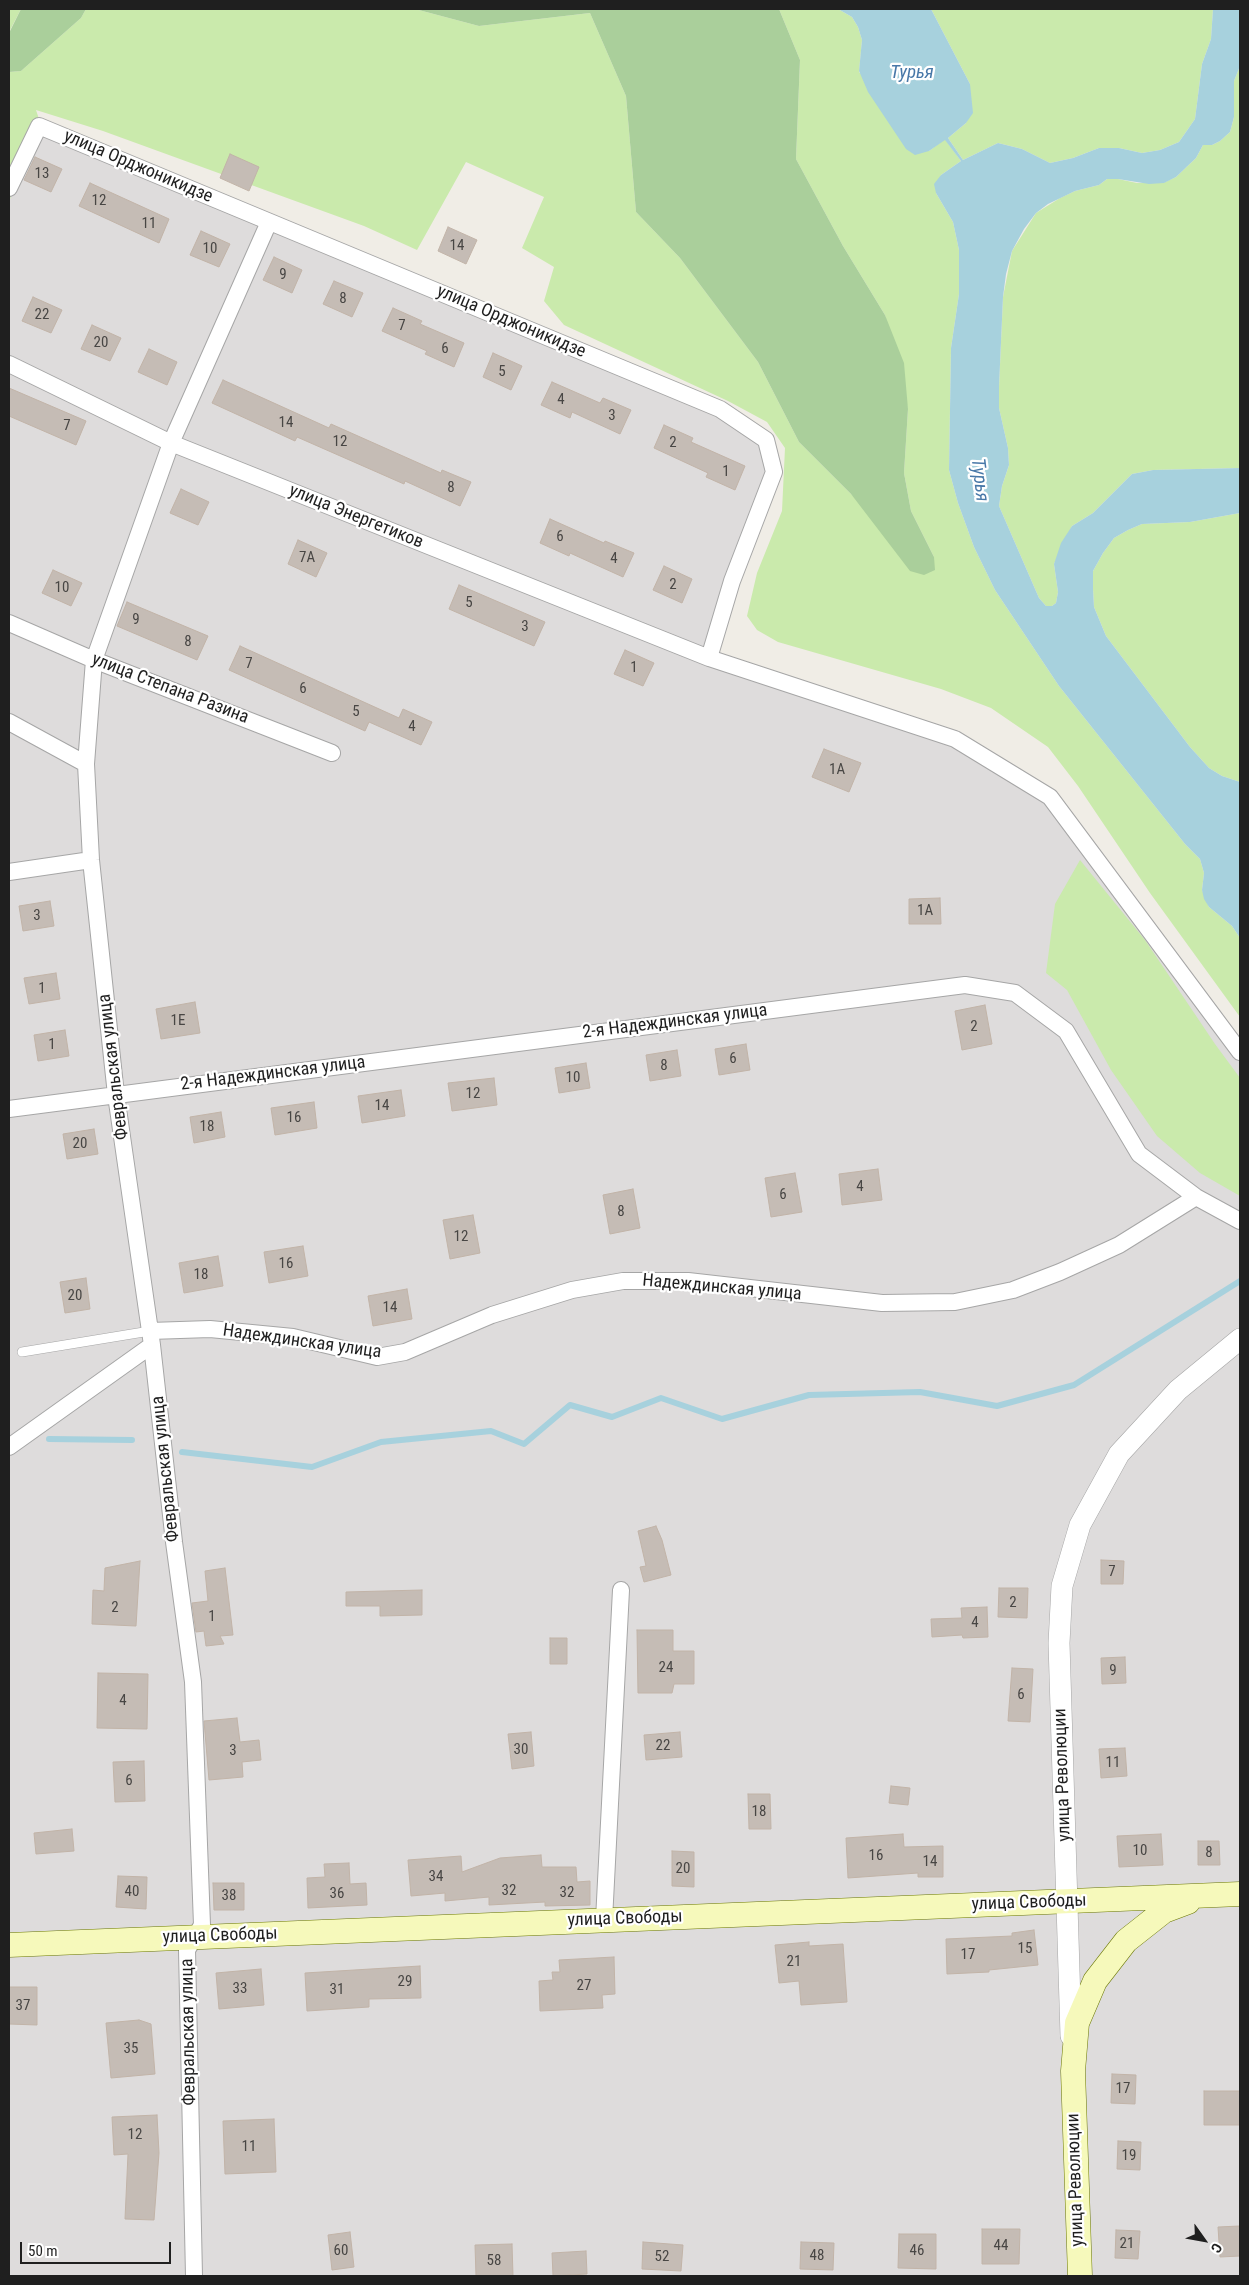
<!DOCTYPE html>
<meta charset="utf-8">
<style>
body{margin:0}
#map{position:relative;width:1249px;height:2285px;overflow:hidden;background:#f0ede6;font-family:"Roboto Condensed",sans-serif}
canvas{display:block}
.frame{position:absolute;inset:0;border:10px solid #1f1f1f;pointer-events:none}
.north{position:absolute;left:1179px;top:2215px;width:50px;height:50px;-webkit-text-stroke:4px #fff;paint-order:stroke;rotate:122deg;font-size:14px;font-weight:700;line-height:20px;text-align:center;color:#1f1f1f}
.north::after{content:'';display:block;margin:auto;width:18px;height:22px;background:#1f1f1f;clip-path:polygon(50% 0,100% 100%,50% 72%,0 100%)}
.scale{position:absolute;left:20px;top:2242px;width:151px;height:22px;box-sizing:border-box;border:2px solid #1f1f1f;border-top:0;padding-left:6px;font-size:15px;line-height:18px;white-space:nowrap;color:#1f1f1f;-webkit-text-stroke:4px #fff;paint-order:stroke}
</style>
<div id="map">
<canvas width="1249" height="2285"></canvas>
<div class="frame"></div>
<div class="north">С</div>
<div class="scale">50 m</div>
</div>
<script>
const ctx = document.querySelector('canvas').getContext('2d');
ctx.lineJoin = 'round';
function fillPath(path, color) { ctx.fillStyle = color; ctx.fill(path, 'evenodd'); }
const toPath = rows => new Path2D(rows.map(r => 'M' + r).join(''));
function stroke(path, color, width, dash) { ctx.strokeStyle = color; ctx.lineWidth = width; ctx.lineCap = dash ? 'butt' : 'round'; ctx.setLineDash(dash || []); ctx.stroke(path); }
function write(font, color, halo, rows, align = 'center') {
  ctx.font = font + ' "Roboto Condensed",sans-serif'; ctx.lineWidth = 4.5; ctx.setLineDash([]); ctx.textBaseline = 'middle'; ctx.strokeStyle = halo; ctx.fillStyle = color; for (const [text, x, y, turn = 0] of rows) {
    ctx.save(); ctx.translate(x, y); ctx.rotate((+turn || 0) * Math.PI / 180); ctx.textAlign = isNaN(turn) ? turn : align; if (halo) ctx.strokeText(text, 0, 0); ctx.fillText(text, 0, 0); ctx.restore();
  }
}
const residential = toPath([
 [43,131,720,409,766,440,774,472,709,658,955,739,1050,797,1240,1052,1240,2276,9,2276,9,201]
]);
const grass = toPath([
 [9,9,21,9,9,32],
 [86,9,415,9,479,26,590,13,626,96,636,212,680,258,758,362,799,442,851,494,934,557,911,511,904,473,908,409,885,315,843,246,796,159,800,60,779,9,838,9,852,17,858,27,862,40,859,72,929,151,945,139,961,161,941,175,936,193,953,222,959,250,959,294,951,348,949,470,958,503,974,547,995,590,1059,686,1185,844,1200,859,1204,873,1202,890,1209,907,1232,926,1240,938,1240,1017,1150,893,1078,786,1048,747,991,708,941,689,778,642,757,630,747,616,757,573,782,511,785,448,767,422,728,401,564,325,544,301,554,267,522,248,544,197,466,162,417,250,364,226,103,131,36,110,43,131,9,201,9,72,21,71,81,18],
 [931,9,1213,9,1211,39,1202,64,1195,119,1179,142,1160,150,1142,153,1119,148,1099,148,1073,158,1050,163,1022,149,998,143,963,160,948,138,966,123,970,84],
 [1240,66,1240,468,1153,470,1132,474,1093,513,1072,526,1054,564,1058,592,1056,603,1052,606,1046,606,1039,598,999,506,1002,486,1009,465,1008,448,999,408,999,387,1003,297,1012,251,1036,213,1060,198,1075,191,1099,185,1107,179,1118,179,1137,183,1163,183,1176,177,1196,158,1203,145,1212,145,1220,141,1230,132,1234,117,1234,81],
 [1240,513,1240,782,1222,776,1209,768,1190,747,1106,636,1094,607,1093,589,1093,571,1103,553,1114,538,1128,530,1142,524,1190,522],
 [1080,860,1145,940,1215,1044,1240,1078,1240,1196,1200,1173,1157,1136,1111,1070,1067,990,1046,973,1055,904]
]);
const forest = toPath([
 [21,9,86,9,81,18,21,71,9,72,9,33],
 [415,9,779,9,800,60,796,159,843,246,885,315,904,363,908,409,904,473,911,511,934,557,935,570,924,575,910,571,851,494,799,442,758,362,680,258,636,212,626,96,590,13,479,26]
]);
const water = toPath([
 [838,9,931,9,970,84,973,113,966,123,948,138,963,160,998,143,1022,149,1050,163,1073,158,1099,148,1119,148,1142,153,1160,150,1179,142,1195,119,1202,64,1211,39,1213,9,1240,9,1240,66,1234,81,1234,117,1230,132,1220,141,1212,145,1203,145,1196,158,1176,177,1164,183,1149,184,1118,179,1107,179,1099,185,1075,191,1048,204,1036,213,1024,229,1012,251,1006,274,1003,297,999,387,999,408,1008,448,1009,465,1002,486,999,506,1039,598,1046,606,1052,606,1056,603,1058,592,1054,564,1061,543,1072,526,1093,513,1132,474,1153,470,1240,468,1240,513,1190,522,1142,524,1128,530,1114,538,1103,553,1093,571,1093,589,1094,607,1106,636,1190,747,1209,768,1222,776,1240,782,1240,956,1240,938,1232,926,1209,907,1204,899,1202,890,1204,873,1200,859,1185,844,1059,686,995,590,974,547,958,503,949,470,951,348,959,294,959,250,953,222,936,193,934,184,941,175,961,161,945,140,929,151,915,155,906,149,868,92,859,71,862,40,858,27,852,17]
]);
const stream = toPath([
 [49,1439,132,1440],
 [182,1452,312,1467,381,1442,491,1431,524,1444,570,1405,612,1417,661,1398,722,1419,809,1395,920,1392,997,1406,1074,1385,1240,1281]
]);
const building = toPath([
 [230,154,259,167,249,191,220,178,230,154],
 [35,157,62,169,51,192,24,180,35,157],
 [90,183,169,219,159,243,79,206,90,183],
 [448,227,477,240,466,264,438,251,448,227],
 [201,231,230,244,219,267,190,255,201,231],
 [274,257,302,270,292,293,263,280,274,257],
 [334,281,363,293,352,317,323,304,334,281],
 [33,297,62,310,51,333,22,321,33,297],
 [393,308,422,321,420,324,464,343,454,367,425,354,427,351,382,331,393,308],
 [92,325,121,338,110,361,81,349,92,325],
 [149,349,177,362,167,385,138,372,149,349],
 [493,353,522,366,511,390,483,377,493,353],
 [223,380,329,428,331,424,441,473,442,470,471,482,460,506,405,481,404,484,297,437,295,441,212,403,223,380],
 [552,382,600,403,603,398,631,410,620,434,572,412,570,418,541,405,552,382],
 [9,388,86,421,76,445,9,416,9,388],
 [664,425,693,438,691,442,745,466,735,490,706,477,708,473,654,448,664,425],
 [181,489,209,502,198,525,170,513,181,489],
 [550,519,604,543,605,541,634,553,623,577,570,553,569,556,540,543,550,519],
 [298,540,327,553,316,577,288,564,298,540],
 [664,566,692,579,682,603,653,590,664,566],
 [53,570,82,583,71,606,42,593,53,570],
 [459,585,545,622,534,646,449,609,459,585],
 [127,602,208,636,197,660,117,626,127,602],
 [240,646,399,718,403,709,432,722,421,745,369,722,365,731,229,670,240,646],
 [625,650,654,663,643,686,614,674,625,650],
 [824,749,861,763,849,792,812,777,824,749],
 [940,898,941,924,909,924,909,899,940,898],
 [50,901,54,926,23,931,19,906,50,901],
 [56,973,60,999,29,1004,24,978,56,973],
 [195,1002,200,1033,161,1039,156,1009,195,1002],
 [985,1005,992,1044,962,1050,955,1011,985,1005],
 [65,1030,69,1056,38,1061,34,1035,65,1030],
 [746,1044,750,1070,719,1075,715,1049,746,1044],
 [677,1050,681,1076,650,1081,646,1055,677,1050],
 [586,1063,590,1088,559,1093,555,1068,586,1063],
 [494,1078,497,1105,452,1111,448,1083,494,1078],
 [401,1090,405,1116,362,1123,358,1096,401,1090],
 [314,1102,317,1128,275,1135,271,1108,314,1102],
 [221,1112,225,1137,194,1143,190,1117,221,1112],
 [94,1129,98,1154,67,1159,63,1134,94,1129],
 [878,1169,882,1200,842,1205,839,1174,878,1169],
 [795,1173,802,1212,771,1217,765,1178,795,1173],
 [633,1189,640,1228,610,1234,603,1195,633,1189],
 [473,1215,480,1253,450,1259,443,1220,473,1215],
 [303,1246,308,1276,269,1283,264,1252,303,1246],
 [218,1256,223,1286,184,1293,179,1263,218,1256],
 [86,1278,90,1309,65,1313,60,1282,86,1278],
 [407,1289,412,1319,373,1326,368,1296,407,1289],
 [656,1526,662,1540,671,1575,644,1582,640,1567,646,1566,638,1531,656,1526],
 [1101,1560,1124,1561,1123,1584,1101,1584,1101,1560],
 [140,1561,136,1626,92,1624,93,1590,104,1591,105,1568,140,1561],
 [225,1568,233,1635,220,1636,224,1644,206,1646,204,1631,196,1632,192,1603,208,1601,205,1571,225,1568],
 [999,1588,1028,1588,1027,1618,998,1617,999,1588],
 [422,1590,422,1615,380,1616,380,1606,346,1606,346,1592,422,1590],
 [987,1607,988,1637,963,1638,962,1635,932,1637,931,1619,962,1618,961,1608,987,1607],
 [637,1630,673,1630,673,1651,694,1651,694,1684,674,1684,672,1693,638,1693,637,1630],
 [550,1638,567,1638,567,1664,550,1664,550,1638],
 [1125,1657,1126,1683,1102,1684,1101,1658,1125,1657],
 [1012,1668,1033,1669,1030,1722,1008,1721,1012,1668],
 [98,1673,148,1674,147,1729,97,1728,98,1673],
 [237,1718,240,1742,259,1740,261,1760,242,1762,243,1777,209,1780,204,1721,237,1718],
 [531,1732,534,1766,512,1769,508,1734,531,1732],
 [680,1732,682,1757,646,1760,644,1735,680,1732],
 [1125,1748,1127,1776,1101,1778,1099,1749,1125,1748],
 [144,1761,145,1801,115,1802,113,1762,144,1761],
 [891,1786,910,1788,908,1805,889,1803,891,1786],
 [748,1794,770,1794,771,1829,749,1829,748,1794],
 [72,1829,74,1851,36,1854,34,1833,72,1829],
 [903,1834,904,1847,943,1846,943,1877,918,1877,918,1873,848,1878,846,1838,903,1834],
 [1161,1834,1163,1865,1119,1867,1117,1836,1161,1834],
 [1198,1841,1219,1841,1220,1865,1198,1865,1198,1841],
 [672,1851,694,1852,694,1887,672,1886,672,1851],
 [541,1855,542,1867,576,1867,577,1882,590,1881,590,1905,545,1906,545,1902,489,1905,489,1897,445,1901,445,1893,411,1896,408,1860,461,1856,462,1872,500,1858,541,1855],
 [349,1863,350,1884,366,1883,367,1905,308,1908,307,1878,325,1877,324,1864,349,1863],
 [118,1876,147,1877,146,1909,116,1907,118,1876],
 [213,1883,244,1883,244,1910,214,1910,213,1883],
 [1034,1930,1038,1965,989,1970,989,1972,947,1974,946,1939,1012,1936,1012,1933,1034,1930],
 [809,1942,809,1946,843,1944,847,2002,801,2005,799,1981,779,1983,775,1945,809,1942],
 [614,1957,615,1994,602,1995,603,2008,540,2011,539,1981,553,1980,552,1972,560,1972,559,1960,614,1957],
 [420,1966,421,1998,369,1999,369,2007,307,2011,305,1973,420,1966],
 [261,1969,264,2005,219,2009,216,1973,261,1969],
 [9,1987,37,1987,37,2025,9,2024,9,1987],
 [139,2020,151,2024,155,2074,111,2078,106,2023,139,2020],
 [1112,2074,1136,2075,1135,2104,1111,2103,1112,2074],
 [1204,2091,1240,2091,1240,2125,1204,2125,1204,2091],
 [157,2115,159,2153,154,2220,125,2219,128,2154,114,2155,112,2117,157,2115],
 [274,2119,276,2172,225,2174,223,2121,274,2119],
 [1118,2141,1141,2142,1140,2170,1117,2169,1118,2141],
 [1240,2226,1240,2256,1220,2257,1218,2227,1240,2226],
 [982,2229,1020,2229,1019,2264,982,2264,982,2229],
 [1116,2230,1140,2231,1138,2259,1115,2258,1116,2230],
 [350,2232,354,2267,332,2270,328,2235,350,2232],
 [899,2234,936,2234,936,2269,898,2268,899,2234],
 [643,2242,683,2245,681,2271,642,2269,643,2242],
 [801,2242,834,2243,833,2270,800,2269,801,2242],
 [512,2244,513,2276,476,2276,475,2245,512,2244],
 [586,2251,587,2274,553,2276,552,2253,586,2251]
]);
const service = toPath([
 [22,1352,150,1331]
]);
const minor = toPath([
 [9,188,39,126,720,409,766,440,774,472,732,581,709,658],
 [9,364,171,443,709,658,955,739,1050,797,1240,1052],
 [9,623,94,660,332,753],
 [9,722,86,764],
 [9,872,91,860],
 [9,1109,965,985,1015,993,1066,1031,1139,1154,1196,1197,1240,1221],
 [150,1331,210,1329,293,1337,377,1357,405,1352,492,1315,572,1290,623,1281,688,1281,882,1303,955,1302,1013,1290,1060,1272,1119,1245,1196,1197],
 [9,1447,152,1345],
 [604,1920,621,1590],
 [194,2276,187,1950,202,1925,193,1682,174,1542,152,1345,116,1095,91,860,86,764,94,660,171,443,269,222]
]);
const tertiary = toPath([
 [1071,2036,1059,1643,1062,1586,1080,1525,1119,1454,1178,1390,1240,1339]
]);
const secondary = toPath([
 [9,1945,1240,1894],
 [1080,2276,1073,2071,1077,2023,1095,1981,1126,1941,1164,1911,1188,1902]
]);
const numberNames = [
 ["13",42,174],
 ["12",99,201],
 ["11",149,224],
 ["14",457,246],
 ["10",210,249],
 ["9",283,275],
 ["8",343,299],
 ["22",42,315],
 ["7",402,326],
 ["20",101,343],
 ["6",445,349],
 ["5",502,372],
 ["4",561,400],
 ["3",612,416],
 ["14",286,423],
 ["7",67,426],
 ["12",340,442],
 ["2",673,443],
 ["1",726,472],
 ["8",451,488],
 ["6",560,537],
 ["7А",307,558],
 ["4",614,559],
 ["2",673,585],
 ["10",62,588],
 ["5",469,603],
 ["9",136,620],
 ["3",525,627],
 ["8",188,642],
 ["7",249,664],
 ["1",634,668],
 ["6",303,689],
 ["5",356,712],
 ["4",412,727],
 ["1А",837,770],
 ["1А",925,911],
 ["3",37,916],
 ["1",42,989],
 ["1Е",178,1021],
 ["2",974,1027],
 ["1",52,1045],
 ["6",733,1059],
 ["8",664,1066],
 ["10",573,1078],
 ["12",473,1094],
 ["14",382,1106],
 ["16",294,1118],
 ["18",207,1127],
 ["20",80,1144],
 ["4",860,1187],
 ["6",783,1195],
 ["8",621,1212],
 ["12",461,1237],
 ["16",286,1264],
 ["18",201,1275],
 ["20",75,1296],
 ["14",390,1308],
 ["7",1112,1572],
 ["2",1013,1603],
 ["2",115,1608],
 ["1",212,1617],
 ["4",975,1623],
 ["24",666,1668],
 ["9",1113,1671],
 ["6",1021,1695],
 ["4",123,1701],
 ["22",663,1746],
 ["30",521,1750],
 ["3",233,1751],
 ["11",1113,1763],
 ["6",129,1781],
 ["18",759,1812],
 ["10",1140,1851],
 ["8",1209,1853],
 ["16",876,1856],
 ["14",930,1862],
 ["20",683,1869],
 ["34",436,1877],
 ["32",509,1891],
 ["40",132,1892],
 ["32",567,1893],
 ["36",337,1894],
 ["38",229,1896],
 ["15",1025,1949],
 ["17",968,1955],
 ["21",794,1962],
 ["29",405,1982],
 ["27",584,1986],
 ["33",240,1989],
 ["31",337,1990],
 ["37",23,2006],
 ["35",131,2049],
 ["17",1123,2089],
 ["12",135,2135],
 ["11",249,2147],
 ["19",1129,2156],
 ["21",1127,2244],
 ["44",1001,2246],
 ["60",341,2251],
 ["46",917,2251],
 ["48",817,2256],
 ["52",662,2257],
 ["58",494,2261]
];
const streetNames = [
 ["улица Орджоникидзе",138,167,23],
 ["улица Орджоникидзе",511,322,23],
 ["улица Энергетиков",356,517,22],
 ["улица Степана Разина",170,689,21],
 ["2-я Надеждинская улица",675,1022,-7],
 ["Февральская улица",114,1067,-97],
 ["2-я Надеждинская улица",273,1074,-7],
 ["Надеждинская улица",722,1288,5],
 ["Надеждинская улица",302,1342,8],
 ["Февральская улица",166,1469,-96],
 ["улица Революции",1063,1775,-92],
 ["улица Свободы",1029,1903,-2],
 ["улица Свободы",625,1919,-2],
 ["улица Свободы",220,1936,-2],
 ["Февральская улица",189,2032,-91],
 ["улица Революции",1076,2180,-92]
];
const waterNames = [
 ["Турья",912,73],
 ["Турья",979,480,83]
];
fillPath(residential, '#dedcdc');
fillPath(grass, '#caeaac');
fillPath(forest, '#aacf9b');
fillPath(water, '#a7d1dd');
stroke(stream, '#a7d1dd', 6);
fillPath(building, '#c5bcb5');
stroke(building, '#c2b4a8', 1);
stroke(service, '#a6a6a6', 10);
stroke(minor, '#a6a6a6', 18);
stroke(tertiary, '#a6a6a6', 22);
stroke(secondary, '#6b7805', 25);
stroke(service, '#fff', 9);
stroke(minor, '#fff', 16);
stroke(tertiary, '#fff', 21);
stroke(secondary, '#f6f9bb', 24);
write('15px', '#484644', null, numberNames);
write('18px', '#1f1f1f', '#fff', streetNames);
write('italic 19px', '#4878a8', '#fff', waterNames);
</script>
